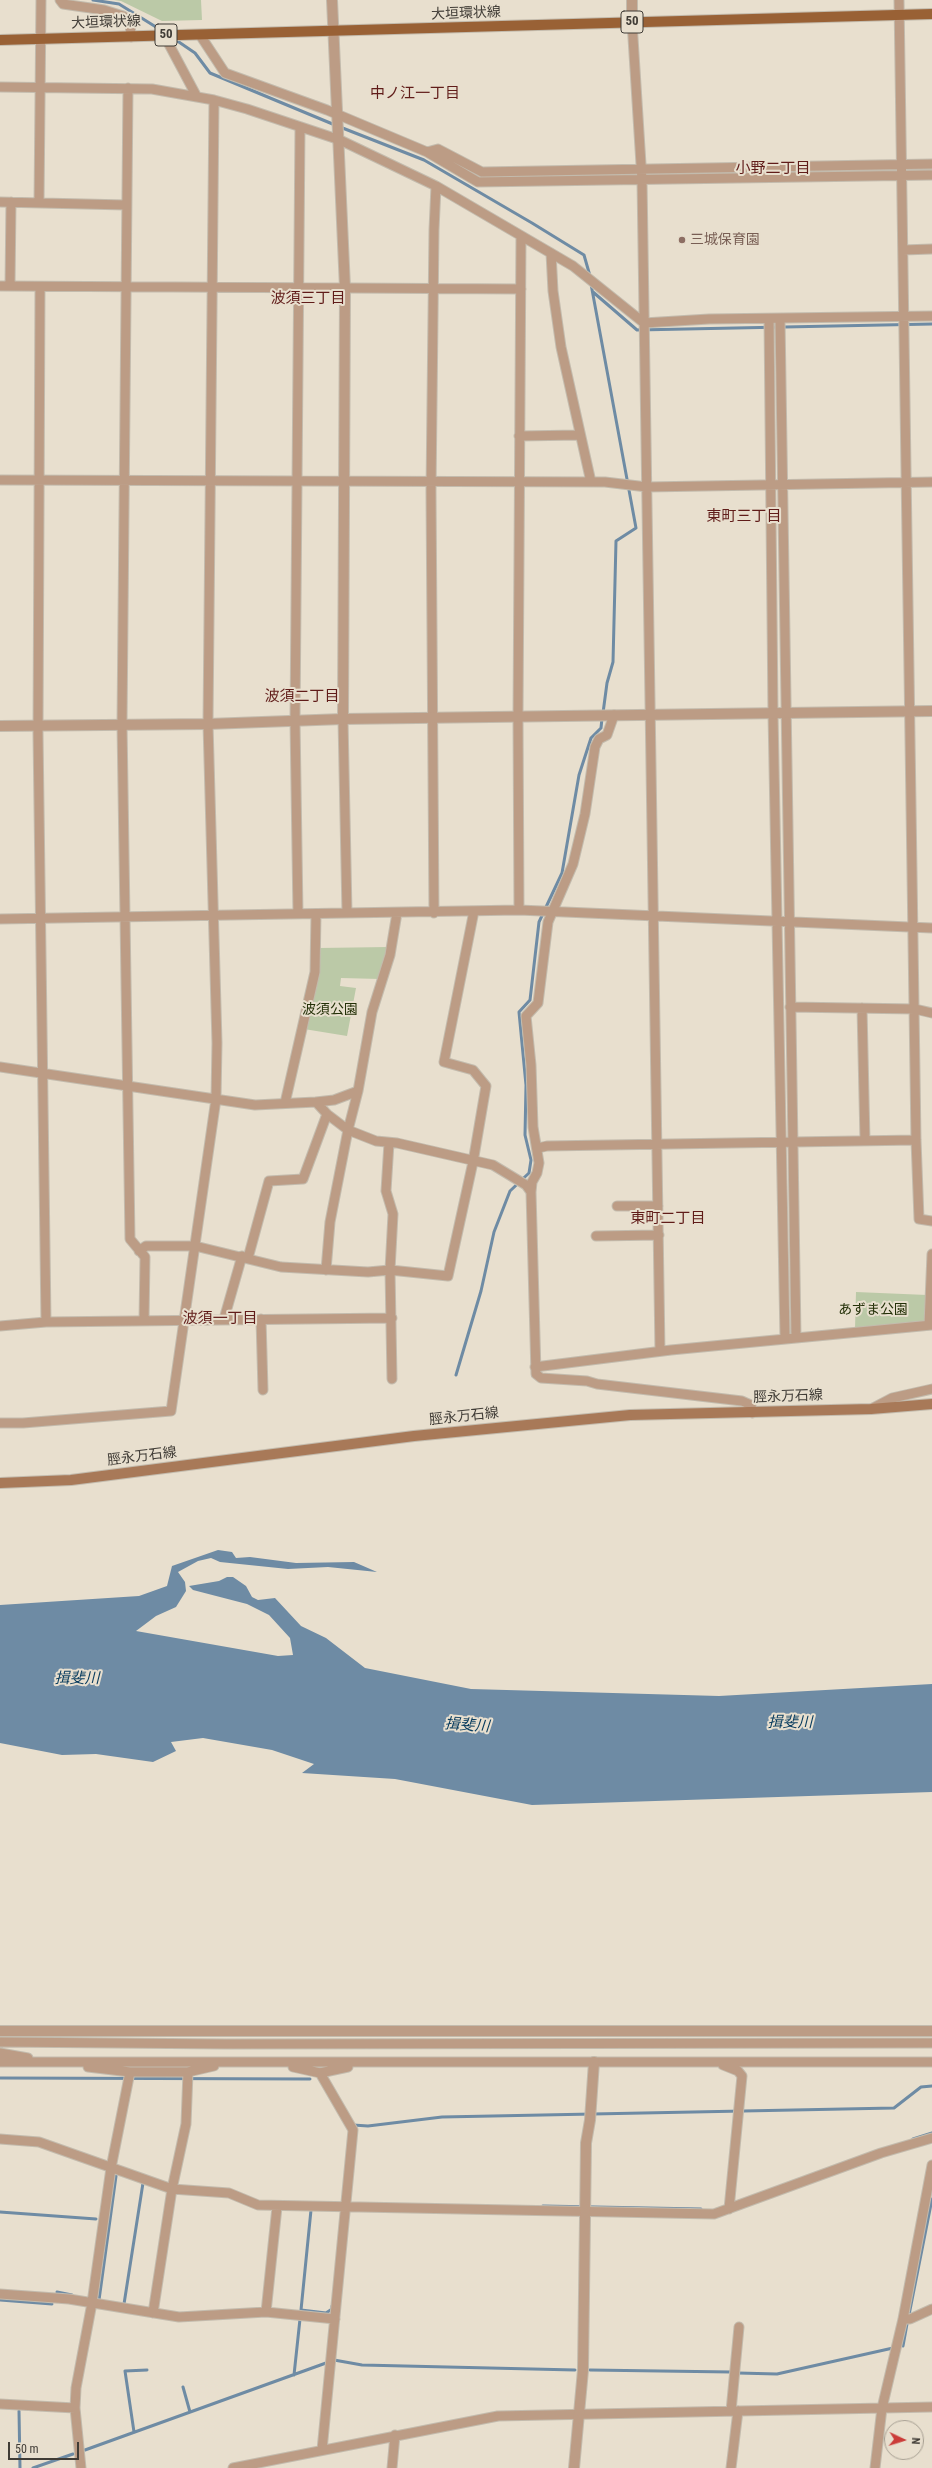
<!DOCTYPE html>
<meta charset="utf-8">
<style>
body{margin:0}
#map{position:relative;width:932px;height:2468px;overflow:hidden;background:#e8dfce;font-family:"Roboto Condensed",sans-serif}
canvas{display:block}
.north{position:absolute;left:884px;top:2420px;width:40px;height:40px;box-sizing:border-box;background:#e8dfce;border:1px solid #a59e91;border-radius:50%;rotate:94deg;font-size:11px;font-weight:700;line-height:16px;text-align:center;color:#403c36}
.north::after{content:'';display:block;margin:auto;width:14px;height:18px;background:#cb3c39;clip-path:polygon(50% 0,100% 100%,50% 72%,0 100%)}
.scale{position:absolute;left:8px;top:2442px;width:71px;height:18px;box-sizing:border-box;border:2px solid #403c36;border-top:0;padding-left:5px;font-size:12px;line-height:14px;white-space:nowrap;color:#403c36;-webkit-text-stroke:3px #e8dfce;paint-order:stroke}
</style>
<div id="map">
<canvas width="932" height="2468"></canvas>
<div class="north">N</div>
<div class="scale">50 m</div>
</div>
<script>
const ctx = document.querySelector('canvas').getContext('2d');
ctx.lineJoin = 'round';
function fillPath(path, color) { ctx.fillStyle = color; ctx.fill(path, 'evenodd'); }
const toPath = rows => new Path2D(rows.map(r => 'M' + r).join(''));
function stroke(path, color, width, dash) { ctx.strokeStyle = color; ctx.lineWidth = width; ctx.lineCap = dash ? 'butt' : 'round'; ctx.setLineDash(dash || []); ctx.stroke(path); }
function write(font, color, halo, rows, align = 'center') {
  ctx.font = font + ' "Roboto Condensed","Noto Sans JP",sans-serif'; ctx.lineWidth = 4; ctx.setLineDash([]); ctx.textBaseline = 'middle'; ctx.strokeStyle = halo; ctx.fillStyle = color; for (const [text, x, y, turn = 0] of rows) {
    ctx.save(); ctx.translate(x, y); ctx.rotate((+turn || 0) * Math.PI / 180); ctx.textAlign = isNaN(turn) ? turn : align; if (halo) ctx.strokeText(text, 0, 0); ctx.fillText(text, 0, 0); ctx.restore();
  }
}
const green = toPath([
 [114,0,201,0,202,20,162,21,121,1],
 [388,947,380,979,341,978,340,986,356,988,347,1036,304,1029,319,948],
 [856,1292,927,1295,926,1323,855,1329]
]);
const water = toPath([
 [218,1550,232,1552,236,1558,250,1557,296,1563,354,1562,377,1572,328,1567,288,1569,220,1562,211,1558,198,1561,178,1572,185,1582,186,1591,176,1607,156,1616,136,1631,278,1656,293,1655,290,1638,269,1615,247,1604,193,1590,189,1586,219,1581,227,1577,233,1577,246,1586,252,1597,258,1600,275,1598,301,1626,326,1638,365,1668,471,1689,719,1696,932,1684,932,1792,532,1805,395,1779,302,1773,314,1764,272,1750,203,1738,171,1742,176,1751,153,1762,96,1754,62,1755,0,1743,0,1605,139,1596,167,1586,172,1566]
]);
const stream = toPath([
 [93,0,119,4,164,32],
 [173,38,195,53,210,73,335,125],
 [340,127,424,160,532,223,584,255,590,276],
 [460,166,477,176,482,176],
 [700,173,932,169],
 [591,284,636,528,616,541,613,662,607,683,603,713],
 [593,292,637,330,932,324],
 [456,1375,481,1291,494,1232,510,1191,529,1173,531,1160,525,1135,526,1085,519,1012,530,1000,539,922,562,873,579,775,591,738,601,728,602,718],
 [0,2078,310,2079],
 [353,2125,368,2126,442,2117,894,2108,921,2087,932,2086],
 [913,2139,932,2133],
 [543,2206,701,2209],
 [311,2210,301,2310,326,2313,332,2309,332,2306],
 [0,2212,96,2219],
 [57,2292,72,2295],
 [0,2300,52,2304],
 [102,2301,99,2300,116,2176],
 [124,2304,143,2183],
 [909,2315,932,2199],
 [903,2346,907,2324],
 [334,2360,362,2365,575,2370],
 [590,2370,731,2372],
 [738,2373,777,2374,893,2348],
 [294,2375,300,2319],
 [183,2387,190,2412],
 [19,2411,20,2468],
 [134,2432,125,2371,147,2370],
 [85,2450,326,2363],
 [33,2468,73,2454]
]);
const minor = toPath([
 [60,0,63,4,104,10,123,16,130,21,131,37],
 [899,0,916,1140,919,1219,932,1221],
 [632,22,642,180,660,1351],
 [164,35,197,97],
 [200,35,225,73,327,110,427,152,438,149,482,172,932,164],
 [0,87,152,89,214,100,247,109,340,140,436,186,573,266,644,323,709,319,932,316],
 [128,88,122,724,130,1239,145,1257,144,1321],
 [427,152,478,182,932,175],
 [0,202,126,205],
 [39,203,41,0],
 [903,250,932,249],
 [551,253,553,291,561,347,591,482],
 [0,286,521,289],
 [10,286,11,202],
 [40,287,38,733,46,1322],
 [769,319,773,713,785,1338],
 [780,319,796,1337],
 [519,436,579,435],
 [0,480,605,482,647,487,932,482],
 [343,719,347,913],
 [519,910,518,717,521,236],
 [434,913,431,491,434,230,436,186],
 [298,914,295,721,300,127],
 [0,919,519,910,932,928],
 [790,1007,915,1009,932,1013],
 [862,1008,865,1141],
 [0,1067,255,1105,316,1102,327,1114,348,1130,376,1141,397,1143,493,1165,526,1185,531,1192,536,1374,541,1378,587,1381,597,1384,742,1401,751,1405,752,1413],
 [316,1102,334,1100,358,1091],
 [285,1103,315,972,316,914],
 [389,1143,386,1191,393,1214,390,1270,392,1379],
 [538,1148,547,1146,916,1140],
 [531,1192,532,1182,537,1173,539,1163,533,1127,531,1065,526,1016,538,1003,548,922,573,864,585,814,595,747,599,739,607,735,614,715],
 [617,1206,658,1206],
 [596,1236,659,1235],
 [139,1251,146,1246,195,1246,281,1267,368,1272,390,1270,448,1276,473,1162,486,1086,473,1070,444,1062,474,911],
 [248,1258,269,1181,303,1179,327,1114],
 [326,1270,330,1222,348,1130,358,1091,372,1012,390,955,397,913],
 [224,1319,242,1256],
 [261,1319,263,1390],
 [929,1325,932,1254],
 [0,1326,46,1322,392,1318],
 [535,1367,671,1350,932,1325],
 [871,1409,892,1398,932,1389],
 [0,1423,23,1423,171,1411,216,1099,217,1043,208,724,214,100],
 [0,2042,226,2044,932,2043],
 [0,2053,28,2058],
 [0,2062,932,2062],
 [723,2062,723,2065,738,2071,742,2076,729,2209],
 [88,2067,130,2072,188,2072],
 [293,2067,320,2073,348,2067],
 [320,2073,353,2130,322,2450],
 [0,2139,39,2142,172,2189,229,2193,258,2205,714,2214,881,2153,932,2138],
 [0,2294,69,2299,179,2317,266,2312,335,2319],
 [266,2312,277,2207],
 [153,2313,172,2189,186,2124,188,2072,214,2066],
 [903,2319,910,2319,932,2309],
 [0,2404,75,2408],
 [731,2411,739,2327],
 [81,2468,75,2408,76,2388,92,2303,111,2168,130,2072],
 [233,2468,498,2416,932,2407],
 [392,2468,395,2435],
 [731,2468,738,2411],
 [875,2468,882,2408,903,2319,932,2165]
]);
const tertiary = toPath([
 [632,0,632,22],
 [343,719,932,711],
 [0,726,208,724,343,719,345,288,332,0],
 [0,2031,932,2031],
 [574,2468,583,2370,586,2143,590,2120,594,2062]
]);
const secondary = toPath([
 [0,1483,71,1480,414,1436,630,1415,871,1409,932,1404]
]);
const primary = toPath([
 [0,40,932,14]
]);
const markers = [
 [682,240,4,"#8d6e63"]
];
const shields = [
 [632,22,22],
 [166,35,22]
];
const shieldNames = [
 ["50",632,22],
 ["50",166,35]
];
const streetNames = [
 ["大垣環状線",466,14,-2],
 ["大垣環状線",106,23,-2],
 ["脛永万石線",788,1397,-2],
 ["脛永万石線",464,1417,-6],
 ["脛永万石線",142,1457,-7]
];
const educationNames = [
 ["三城保育園",690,240]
];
const parkNames = [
 ["波須公園",330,1010],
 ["あずま公園",873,1310]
];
const neighbourhoodNames = [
 ["中ノ江一丁目",415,94],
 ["小野二丁目",773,169],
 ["波須三丁目",308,299],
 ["東町三丁目",744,517],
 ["波須二丁目",302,697],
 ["東町二丁目",668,1219],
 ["波須一丁目",220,1319]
];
const waterNames = [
 ["揖斐川",77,1679],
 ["揖斐川",790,1723],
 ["揖斐川",467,1726,4]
];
fillPath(green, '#bbc9a7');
fillPath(water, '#6e8ba4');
stroke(stream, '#6e8ba4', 3);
stroke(minor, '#c3bbad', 11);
stroke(tertiary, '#c3bbad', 12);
stroke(secondary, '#c3bbad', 12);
stroke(primary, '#c3bbad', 12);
stroke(minor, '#bc9c85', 9);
stroke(tertiary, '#bc9c85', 10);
stroke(secondary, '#a87958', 10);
stroke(primary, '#996135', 10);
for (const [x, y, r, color] of markers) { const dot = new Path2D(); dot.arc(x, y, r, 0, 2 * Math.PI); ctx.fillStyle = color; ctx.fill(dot); stroke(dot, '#e8dfce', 1.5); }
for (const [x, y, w] of shields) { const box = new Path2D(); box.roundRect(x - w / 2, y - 11, w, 22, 3); ctx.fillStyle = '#e8dfce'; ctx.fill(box); stroke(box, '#403c36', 1); }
write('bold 13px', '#403c36', null, shieldNames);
write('14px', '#403c36', '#e8dfce', streetNames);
write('14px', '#785e54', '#e8dfce', educationNames, 'left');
write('14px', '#233007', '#e8dfce', parkNames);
write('15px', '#601c19', '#e8dfce', neighbourhoodNames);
write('italic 15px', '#063a5d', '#e8dfce', waterNames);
</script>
